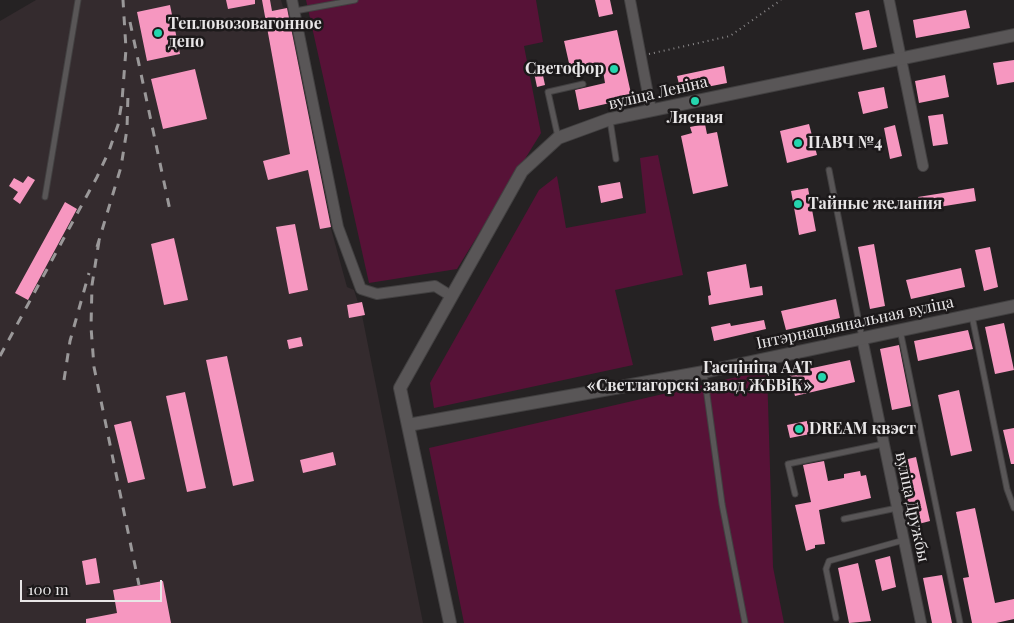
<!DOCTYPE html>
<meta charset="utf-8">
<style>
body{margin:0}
#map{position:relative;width:1014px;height:623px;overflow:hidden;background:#252223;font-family:"Playfair Display",serif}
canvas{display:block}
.scale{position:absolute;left:20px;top:580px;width:142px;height:22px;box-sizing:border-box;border:2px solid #e8e6e7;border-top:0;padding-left:6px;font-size:15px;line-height:18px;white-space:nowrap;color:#e8e6e7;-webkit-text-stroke:4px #1c191a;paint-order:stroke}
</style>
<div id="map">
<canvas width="1014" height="623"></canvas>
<div class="scale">100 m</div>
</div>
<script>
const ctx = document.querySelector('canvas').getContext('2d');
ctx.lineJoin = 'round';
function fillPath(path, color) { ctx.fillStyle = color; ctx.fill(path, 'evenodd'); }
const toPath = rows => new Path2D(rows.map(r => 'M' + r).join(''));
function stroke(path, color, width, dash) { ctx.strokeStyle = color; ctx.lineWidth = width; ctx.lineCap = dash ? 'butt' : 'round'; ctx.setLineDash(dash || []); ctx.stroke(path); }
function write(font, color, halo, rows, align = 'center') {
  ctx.font = font + ' "Playfair Display",serif'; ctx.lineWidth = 5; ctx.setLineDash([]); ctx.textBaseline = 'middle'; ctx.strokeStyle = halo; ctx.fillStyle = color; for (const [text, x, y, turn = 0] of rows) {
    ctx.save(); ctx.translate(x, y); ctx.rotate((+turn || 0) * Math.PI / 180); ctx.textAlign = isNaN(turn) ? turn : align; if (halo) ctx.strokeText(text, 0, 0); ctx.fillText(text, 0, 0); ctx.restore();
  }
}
const built = toPath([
 [36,0,281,0,283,7,288,8,330,225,347,287,354,290,362,315,423,623,0,623,0,21]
]);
const green = toPath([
 [306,0,536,0,543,42,524,46,541,133,457,269,369,283],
 [658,155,683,275,615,290,633,365,434,408,430,383,539,190,557,176,566,228,646,213,640,158],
 [767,370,773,567,784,623,464,623,429,448]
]);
const building = toPath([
 [226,0,255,0,255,4,228,9],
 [262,0,270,0,272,11,287,8,331,227,320,229,308,170,268,180,263,161,290,154],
 [595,0,610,0,613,14,599,17],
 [170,5,180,54,147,61,137,12],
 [869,10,877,47,863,50,855,13],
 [966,10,970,28,916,38,913,20],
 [617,30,632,98,579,110,575,90,605,83,602,65,571,72,564,41],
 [1014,60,1014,82,997,85,993,63],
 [541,66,545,85,537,87,533,68],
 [724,66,727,83,681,92,677,76],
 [195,69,207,119,163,129,151,79],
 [945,75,949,97,919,103,915,81],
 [884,87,888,108,863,114,858,92],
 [943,114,948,144,933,146,928,116],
 [705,124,707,134,717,132,728,186,693,194,681,136,692,133,690,127],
 [809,124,817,155,787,163,780,131],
 [895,125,902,156,890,159,884,128],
 [28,176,35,180,20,204,13,199,18,192,9,186,14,178,23,183],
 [620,182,623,198,601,203,598,186],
 [808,188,816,231,799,235,791,191],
 [974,188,976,201,920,210,918,197],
 [65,202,77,209,28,300,15,293],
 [295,224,308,290,289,294,276,227],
 [174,238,188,300,164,305,151,244],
 [874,244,885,306,870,309,858,247],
 [990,247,998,287,984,291,975,250],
 [746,264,750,288,762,286,763,295,709,305,708,296,711,295,707,272],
 [961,268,965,287,911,299,906,280],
 [836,299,840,318,786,330,781,311],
 [362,302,365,315,349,318,347,305],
 [764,320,766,329,714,341,711,327,730,323,731,326],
 [1004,323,1014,370,995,374,985,327],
 [968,330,973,349,918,361,914,341],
 [301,337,303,346,289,349,287,340],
 [899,345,911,406,892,410,880,349],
 [227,356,254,481,233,486,206,360],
 [850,360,855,382,795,396,789,373],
 [959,390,972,451,951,456,938,395],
 [185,392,206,488,187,492,166,396],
 [131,421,145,479,128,483,114,425],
 [807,421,810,434,790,438,787,425],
 [1014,428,1014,464,1011,464,1003,430],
 [333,452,336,465,303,473,300,460],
 [916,457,930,521,911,526,896,462],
 [824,461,828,481,844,478,844,474,860,471,861,476,866,475,871,498,819,510,825,544,815,545,815,548,806,551,795,505,811,502,803,465],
 [975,508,995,603,1014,599,1014,619,996,623,972,623,963,578,969,577,956,512],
 [890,556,896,587,882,591,875,560],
 [96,558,100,583,86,585,82,561],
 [858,563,871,621,849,623,838,568],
 [942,575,952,623,932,623,923,578],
 [163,581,171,623,86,623,86,619,117,613,113,590]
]);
const path = toPath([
 [649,54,730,36,781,0]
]);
const service = toPath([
 [295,11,355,0],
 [610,120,616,159],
 [558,137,548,92,583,84],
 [829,170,862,338],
 [45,197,78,0],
 [972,316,1007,489,1014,508],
 [900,330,960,623],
 [704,373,722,504,745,623],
 [795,494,788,464,883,444],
 [844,519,897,508],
 [836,618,826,569,829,561,904,540]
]);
const minor = toPath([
 [292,0,338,227,361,289,377,294,435,286,451,296],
 [630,0,651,110],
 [889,0,923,166],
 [862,338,921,623]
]);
const tertiary = toPath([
 [408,425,704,372,1014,306],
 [450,623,400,388,522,171,558,138,610,119,1014,35]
]);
const rail = toPath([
 [130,22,171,215],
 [99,241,92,285,91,327,94,367,139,585],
 [97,247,121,167,127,129,128,93],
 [0,356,97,177,109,151,118,125,122,101,126,49,123,0],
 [64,380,70,341,89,273]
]);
const markers = [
 [158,33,5,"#25d5ae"],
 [614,69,5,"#25d5ae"],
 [695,101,5,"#25d5ae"],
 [798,143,5,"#25d5ae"],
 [798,204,5,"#25d5ae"],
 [822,377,5,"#25d5ae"],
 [799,429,5,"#25d5ae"]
];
const poiNames = [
 ["Тепловозовагонное",168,24],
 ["депо",168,42],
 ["Светофор",604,69,"right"],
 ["Лясная",695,118,"center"],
 ["ПАВЧ №4",808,143],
 ["Тайные желания",808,204],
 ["Гасцініца ААТ",812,368,"right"],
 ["«Светлагорскі завод ЖБВіК»",812,386,"right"],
 ["DREAM квэст",809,429]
];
const streetNames = [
 ["вуліца Леніна",658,93,-13],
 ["Інтэрнацыянальная вуліца",855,323,-12],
 ["вуліца Дружбы",912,507,78]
];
fillPath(built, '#342b2e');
fillPath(green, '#571237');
fillPath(building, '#f697c0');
stroke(service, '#424041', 7);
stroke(minor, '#424041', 12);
stroke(tertiary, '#424041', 14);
stroke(path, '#8b898a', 2, [1, 4]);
stroke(service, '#595657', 5);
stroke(minor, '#595657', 10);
stroke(tertiary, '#595657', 12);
stroke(rail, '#9a9899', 3, [9, 9]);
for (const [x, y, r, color] of markers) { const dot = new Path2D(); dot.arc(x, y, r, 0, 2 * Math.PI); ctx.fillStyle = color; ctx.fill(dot); stroke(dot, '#1c191a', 2); }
write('bold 16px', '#e8e6e7', '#1c191a', poiNames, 'left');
write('16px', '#e8e6e7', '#1c191a', streetNames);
</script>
